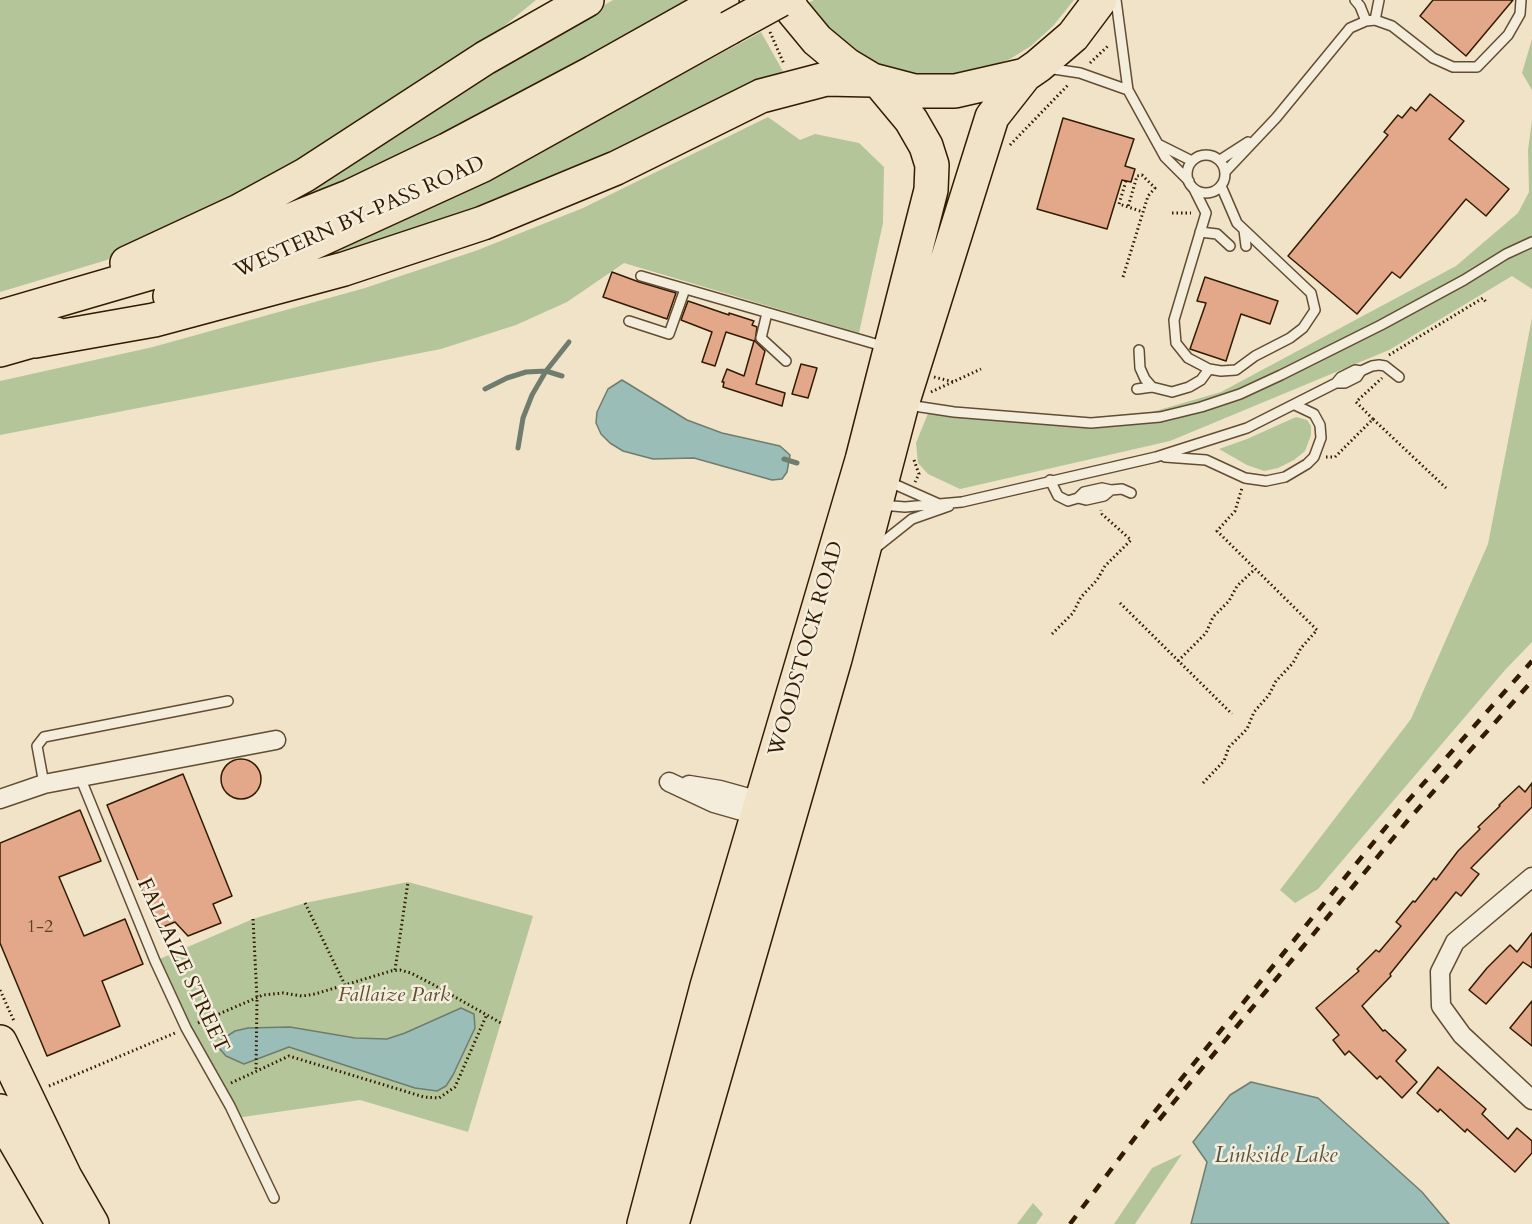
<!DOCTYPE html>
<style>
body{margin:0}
canvas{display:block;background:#f0e3c7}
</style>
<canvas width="1532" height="1224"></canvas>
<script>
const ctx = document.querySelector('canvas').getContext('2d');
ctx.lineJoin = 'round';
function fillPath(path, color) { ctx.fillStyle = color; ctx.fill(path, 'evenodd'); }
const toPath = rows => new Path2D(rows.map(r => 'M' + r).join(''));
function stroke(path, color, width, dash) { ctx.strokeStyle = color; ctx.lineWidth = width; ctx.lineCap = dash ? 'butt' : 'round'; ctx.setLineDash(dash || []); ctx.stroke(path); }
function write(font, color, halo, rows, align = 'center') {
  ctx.font = font + ' Cardo,serif'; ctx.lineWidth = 5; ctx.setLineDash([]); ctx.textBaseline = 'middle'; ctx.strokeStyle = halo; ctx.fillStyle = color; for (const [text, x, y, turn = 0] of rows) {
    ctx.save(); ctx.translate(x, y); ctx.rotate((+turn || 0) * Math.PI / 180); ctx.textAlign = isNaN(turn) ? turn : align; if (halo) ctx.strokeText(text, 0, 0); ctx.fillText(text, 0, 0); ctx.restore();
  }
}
const green = toPath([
 [0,0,536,0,453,68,256,186,107,260,0,292],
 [613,0,696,0,558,81,304,202,298,188],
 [814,0,1074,0,1053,26,1031,46,1010,59,984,69,946,76,911,74,878,66,853,54,804,5],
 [761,32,785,75,561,181,331,263,328,254,404,220,633,101],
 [1532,39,1532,90,1522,73],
 [768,117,800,140,815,134,859,143,884,167,883,223,859,333,624,263,567,302,516,325,441,349,0,435,0,381,153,347,365,288,478,250,583,208],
 [1532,120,1532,289,1512,276,1389,350,1170,441,960,489,928,474,918,463,916,443,929,411,1050,421,1152,412,1221,392,1456,266,1518,213,1529,192,1528,150],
 [1532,318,1532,642,1505,670,1318,889,1295,903,1280,890,1411,719,1488,544],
 [1296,417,1307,420,1311,426,1311,435,1305,451,1294,460,1278,468,1264,471,1247,465,1219,449,1247,439],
 [408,882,533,916,468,1132,360,1100,236,1118,155,961,253,919,305,903],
 [1182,1154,1135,1224,1114,1224,1152,1168],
 [1033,1203,1043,1214,1036,1224,1017,1224]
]);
const water = toPath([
 [622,380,687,420,722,433,780,446,790,455,787,472,782,479,772,480,694,458,653,459,623,451,610,443,601,434,596,423,597,412,608,389,622,380],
 [461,1008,474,1014,475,1028,453,1075,446,1086,437,1091,415,1088,289,1047,244,1064,226,1056,219,1048,221,1040,235,1031,248,1028,290,1027,355,1038,387,1039,405,1033,461,1008],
 [1251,1082,1318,1098,1422,1192,1449,1224,1191,1224,1207,1162,1193,1142,1230,1095,1251,1082]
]);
const stream = toPath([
 [485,389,507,378,526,372,546,371,562,376],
 [518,448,523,418,532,395,546,371,569,342],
 [784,459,797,463]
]);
const building = toPath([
 [1433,0,1513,0,1466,56,1420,16,1433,0],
 [1430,94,1464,121,1449,139,1509,189,1486,216,1466,199,1400,278,1392,272,1357,314,1288,256,1388,135,1384,132,1398,115,1402,118,1411,107,1416,111,1430,94],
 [1063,118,1134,139,1125,166,1135,169,1131,182,1122,180,1107,229,1037,209,1063,118],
 [612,272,639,282,676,293,667,319,603,297,612,272],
 [1205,277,1278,301,1270,324,1241,314,1226,361,1190,349,1206,303,1197,301,1205,277],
 [688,301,729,315,729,313,754,321,752,325,757,327,755,341,765,351,756,384,785,393,782,406,723,387,724,382,722,382,727,369,744,376,754,341,726,332,715,366,702,362,712,332,681,320,688,301],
 [801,364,817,368,808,398,792,394,801,364],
 '221 779a20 20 0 1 1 40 0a20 20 0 1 1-40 0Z',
 [183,774,232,896,213,904,221,923,188,936,175,922,158,929,107,805,183,774],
 [1532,783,1532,807,1471,868,1479,874,1461,896,1456,892,1390,974,1391,976,1362,1006,1383,1031,1385,1030,1406,1050,1396,1061,1417,1082,1402,1098,1380,1076,1377,1079,1349,1051,1345,1055,1333,1040,1339,1035,1316,1008,1359,971,1357,969,1376,950,1379,952,1401,926,1396,922,1413,901,1415,902,1434,878,1436,880,1458,851,1480,829,1478,827,1500,806,1499,805,1519,786,1525,792,1532,783],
 [80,810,101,861,59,877,84,936,125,919,143,964,102,981,120,1026,47,1056,0,943,0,843,80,810],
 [1532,933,1532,968,1523,962,1486,1004,1469,990,1487,968,1510,945,1517,952,1532,933],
 [1532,1001,1532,1046,1510,1028,1532,1001],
 [1438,1067,1486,1109,1482,1114,1508,1139,1517,1128,1532,1141,1532,1153,1515,1172,1467,1129,1465,1132,1440,1109,1438,1112,1417,1093,1438,1067]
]);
const path = toPath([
 [770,32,784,64],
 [1090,63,1109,45],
 [1010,145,1068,85],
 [1126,181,1119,204,1143,212],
 [1172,213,1191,213],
 [1123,277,1148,196,1155,188,1142,175,1137,176,1128,207],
 [1389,355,1483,298,1486,302],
 [934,377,954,382],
 [931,392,981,369],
 [1373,419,1356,402,1382,378],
 [1326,457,1335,457,1373,419,1446,488],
 [914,460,919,474,915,482],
 [1120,603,1232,714],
 [1052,634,1073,613,1081,597,1097,580,1105,566,1131,540,1102,514,1101,510],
 [1178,661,1206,633,1213,617,1229,601,1237,586,1255,569],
 [1203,783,1224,761,1229,747,1247,729,1254,712,1269,695,1276,681,1293,663,1301,648,1317,630,1217,531,1235,511,1242,488],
 [305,903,345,985],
 [253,919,257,998,256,1071],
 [395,970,408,882],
 [0,990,14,1021],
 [198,1023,263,995,283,993,302,996,315,994,391,971,400,970,411,973,432,984,501,1023],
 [231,1083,289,1056,424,1097,439,1098,455,1087,487,1014],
 [49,1086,175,1033]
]);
const lane = toPath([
 [1116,0,1128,90,1165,157,1189,181],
 [1355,0,1360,6,1366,21],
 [1375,20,1379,0],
 [1047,68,1080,73,1128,90],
 [1158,144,1192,161],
 '1187 174a19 19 0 1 1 38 0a19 19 0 1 1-38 0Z',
 [1220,160,1248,142],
 [1225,172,1276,118,1350,28,1366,21,1375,20,1392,26,1433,58,1453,67,1477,67,1508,35,1520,14,1521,0],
 [1194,189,1206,213,1174,320,1176,343,1188,358,1209,369],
 [1244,230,1246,246],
 [1200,232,1217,234,1230,246],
 [641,276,886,347],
 [767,313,761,338,786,361],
 [629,321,669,334,685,289],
 [1139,350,1140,368,1145,379,1152,387],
 [1336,383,1345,383,1357,377,1361,371,1372,366,1379,365,1385,366,1399,377],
 [1137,389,1152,387,1172,392,1189,387,1201,380,1209,369,1221,371,1236,370,1255,356,1290,338,1303,328,1315,310,1311,293,1237,223,1221,186],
 [908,405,954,412,1091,423,1160,417,1201,407,1240,394,1281,375,1381,325,1464,280,1506,254,1532,242],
 [1165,457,1206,460,1245,478,1266,481,1285,477,1307,464,1314,457,1321,438,1320,425,1314,414,1295,405],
 [893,475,894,484,939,504],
 [1050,480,1058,496,1068,501,1078,498,1084,492,1102,488,1111,490,1122,489,1131,493],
 [1078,498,1086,500,1104,496,1111,490],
 [881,505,905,507,962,502,1156,457,1247,428,1336,383,1341,377,1355,370,1361,371],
 [873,550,912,519,949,506],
 [80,777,155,961,186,1028,230,1106,274,1198],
 [44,784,37,746,44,737,228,701]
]);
const street = toPath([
 [669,782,714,803,763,817],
 [689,785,720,790,767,803],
 [0,799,44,784,276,740],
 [1532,877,1455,942,1440,972,1441,1006,1462,1035,1532,1100]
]);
const highway = toPath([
 [787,0,793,11,817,40,847,65,872,80,914,91,955,91,1025,75,1038,66,1073,36,1100,0],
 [127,263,239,211,305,175,485,58,587,0],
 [170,296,271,262,481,166,729,28],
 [0,317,178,265,351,196,447,150,594,72,722,0],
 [35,341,154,320,344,269,483,223,616,168,761,96,826,79,872,80],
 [0,350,56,334],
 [0,1042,65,1177,92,1224],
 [0,1111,15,1141,63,1224],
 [644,1224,707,986,862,460,931,190,932,165,926,146,911,120,881,84],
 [672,1224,835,659,902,404,992,117,1025,75]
]);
const rail = toPath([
 [1159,1120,1409,819,1532,681],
 [1070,1224,1152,1115,1399,811,1532,661]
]);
const highwayBridge = toPath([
 [729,28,780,0]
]);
const numberNames = [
 ["1-2",40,928]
];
const streetNames = [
 ["WESTERN BY-PASS ROAD",360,218,-24],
 ["WOODSTOCK ROAD",807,649,-74],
 ["FALLAIZE STREET",182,966,65]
];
const parkNames = [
 ["Fallaize Park",394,996]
];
const waterNames = [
 ["Linkside Lake",1276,1157]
];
fillPath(green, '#b4c59a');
fillPath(water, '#9abeb7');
stroke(water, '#707d6e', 1.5);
stroke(stream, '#707d6e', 5);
fillPath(building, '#e3a88a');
stroke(building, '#321b00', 1.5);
stroke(lane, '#624d32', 12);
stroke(street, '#624d32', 21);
stroke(highway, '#321b00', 36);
stroke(path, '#321b00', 3, [1.5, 3]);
stroke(lane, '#f5eddb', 9);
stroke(street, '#f5eddb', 18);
stroke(highway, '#f0e3c7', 33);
stroke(rail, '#321b00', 4.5, [10, 10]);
stroke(highwayBridge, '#321b00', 36, []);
stroke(highwayBridge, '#f0e3c7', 33);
write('18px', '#5e3e22', null, numberNames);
write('21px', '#321b00', '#f5eddb', streetNames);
write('italic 21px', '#594e2e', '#f5eddb', parkNames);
write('italic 22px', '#565440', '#f5eddb', waterNames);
</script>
